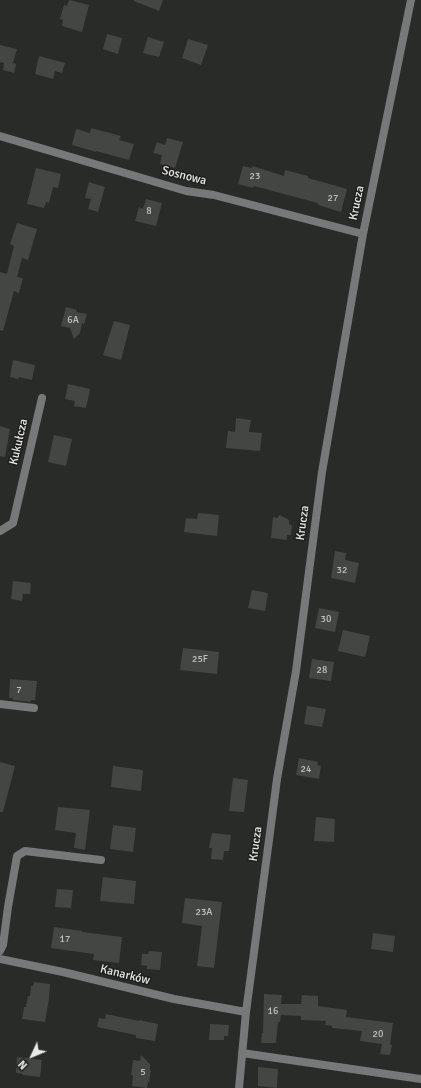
<!DOCTYPE html>
<meta charset="utf-8">
<style>
body{margin:0}
#map{position:relative;width:421px;height:1088px;overflow:hidden;background:#292b28;font-family:Signika,sans-serif}
canvas{display:block}
.north{position:absolute;left:12px;top:1036px;width:40px;height:40px;-webkit-text-stroke:3px #20211e;paint-order:stroke;rotate:226deg;font-size:11px;font-weight:700;line-height:16px;text-align:center;color:#e9eae8}
.north::after{content:'';display:block;margin:auto;width:14px;height:18px;background:#e9eae8;clip-path:polygon(50% 0,100% 100%,50% 72%,0 100%)}
</style>
<div id="map">
<canvas width="421" height="1088"></canvas>
<div class="north">N</div>
</div>
<script>
const ctx = document.querySelector('canvas').getContext('2d');
ctx.lineJoin = 'round';
function fillPath(path, color) { ctx.fillStyle = color; ctx.fill(path, 'evenodd'); }
const toPath = rows => new Path2D(rows.map(r => 'M' + r).join(''));
function stroke(path, color, width, dash) { ctx.strokeStyle = color; ctx.lineWidth = width; ctx.lineCap = dash ? 'butt' : 'round'; ctx.setLineDash(dash || []); ctx.stroke(path); }
function write(font, color, halo, rows, align = 'center') {
  ctx.font = font + ' Signika,sans-serif'; ctx.lineWidth = 3; ctx.setLineDash([]); ctx.textBaseline = 'middle'; ctx.strokeStyle = halo; ctx.fillStyle = color; for (const [text, x, y, turn = 0] of rows) {
    ctx.save(); ctx.translate(x, y); ctx.rotate((+turn || 0) * Math.PI / 180); ctx.textAlign = isNaN(turn) ? turn : align; if (halo) ctx.strokeText(text, 0, 0); ctx.fillText(text, 0, 0); ctx.restore();
  }
}
const building = toPath([
 [69,0,89,5,82,32,62,26,63,20,60,19,64,5,67,6],
 [134,0,163,0,159,11,134,1],
 [107,34,122,38,118,54,103,49],
 [148,37,164,42,159,57,143,53],
 [188,39,208,45,201,65,182,58],
 [0,45,17,49,13,63,16,64,14,73,3,70,4,63,0,62],
 [39,56,65,63,62,73,55,71,53,79,35,74],
 [91,128,121,136,119,140,134,144,129,160,96,151,96,152,72,145,76,129,90,133],
 [167,138,183,142,175,168,160,164,162,155,153,153,157,142,165,145],
 [243,166,252,168,252,166,284,176,285,170,308,176,308,178,347,189,341,212,318,205,318,203,254,186,253,188,238,184],
 [36,168,61,174,58,188,53,187,49,203,46,202,44,208,27,204],
 [89,182,105,187,98,212,88,209,91,199,85,198],
 [146,199,162,203,156,226,135,221,139,207,143,209],
 [17,223,37,229,28,260,22,258,17,277,23,278,19,293,14,291,3,331,0,330,0,272,7,274,14,246,10,244],
 [66,307,77,310,76,312,87,314,84,324,82,323,80,333,74,339,70,328,61,326],
 [114,321,130,325,121,360,103,355],
 [13,360,35,365,32,380,19,377,18,379,10,377],
 [68,384,90,389,86,408,74,406,75,401,65,399],
 [236,418,251,420,249,432,262,433,260,451,226,448,228,431,235,432],
 [0,426,10,429,5,457,0,456],
 [54,435,72,439,66,466,48,462],
 [198,513,219,515,217,536,184,532,186,518,197,519],
 [280,515,289,520,289,524,292,525,291,535,287,535,287,540,271,538,273,517,277,518],
 [335,551,346,553,345,560,359,563,355,583,331,578],
 [13,581,31,583,30,594,23,594,22,601,11,599],
 [252,590,268,593,265,611,248,608],
 [319,608,339,612,335,632,315,628],
 [343,630,370,636,365,657,338,651],
 [183,648,219,652,217,674,180,670],
 [312,659,334,662,331,681,309,678],
 [10,679,37,681,35,700,31,700,31,702,13,700,13,698,9,698],
 [307,706,326,709,322,727,304,724],
 [299,758,318,762,317,765,321,766,319,779,296,775],
 [0,762,15,766,3,812,0,812],
 [113,766,143,770,141,791,111,787],
 [233,778,248,780,244,812,229,811],
 [58,807,90,810,85,850,74,848,76,833,55,830],
 [316,817,335,819,334,842,314,841],
 [113,825,136,828,133,852,110,849],
 [212,833,231,835,229,851,224,851,223,860,211,859,212,848,209,848],
 [103,877,136,881,134,904,100,901],
 [57,889,73,890,71,908,55,907],
 [185,898,222,902,214,968,197,966,202,926,182,923],
 [54,927,82,931,82,932,122,937,119,963,93,960,94,954,51,948],
 [373,933,395,936,393,952,371,949],
 [149,951,162,952,160,970,147,969,147,966,141,965,142,954,148,954],
 [34,982,50,984,49,999,45,1022,22,1019,24,1007,26,1007,28,996,30,996,31,986,33,986],
 [264,994,282,995,281,1004,301,1004,302,995,318,996,318,1006,347,1010,346,1017,393,1023,390,1044,392,1045,390,1055,380,1054,382,1044,360,1041,362,1031,332,1028,332,1026,325,1025,326,1021,301,1020,301,1016,281,1015,280,1022,278,1022,276,1043,261,1043,262,1033,263,1033],
 [106,1014,139,1021,139,1020,158,1024,155,1041,136,1038,136,1035,97,1027,99,1018,105,1019],
 [210,1024,229,1025,228,1036,224,1036,224,1040,209,1040],
 [141,1055,150,1064,150,1070,151,1070,149,1082,148,1082,147,1088,132,1086,133,1075,131,1075,133,1060,140,1061],
 [17,1057,42,1060,40,1077,23,1075,23,1074,16,1073],
 [258,1067,278,1069,277,1088,258,1086]
]);
const minor = toPath([
 [0,136,186,191,214,195,363,234],
 [0,531,13,523,42,398],
 [0,704,34,708],
 [0,951,3,945,8,907,17,856,25,851,101,860],
 [0,959,63,972,174,999,246,1012],
 [242,1053,421,1079],
 [239,1088,246,1012,269,840,277,779,296,671,322,472,363,234,411,0]
]);
const numberNames = [
 ["23",255,176],
 ["27",333,198],
 ["8",149,211],
 ["6A",73,320],
 ["32",342,570],
 ["30",326,619],
 ["25F",200,659],
 ["28",322,670],
 ["7",19,690],
 ["24",306,769],
 ["23A",204,912],
 ["17",65,939],
 ["16",273,1011],
 ["20",378,1034],
 ["5",143,1072]
];
const streetNames = [
 ["Sosnowa",184,176,14],
 ["Krucza",357,203,-78],
 ["Kukułcza",19,442,-77],
 ["Krucza",303,523,-82],
 ["Krucza",256,844,-82],
 ["Kanarków",125,975,14]
];
fillPath(building, '#444643');
stroke(minor, '#77787a', 8);
write('10px', '#c0c1bf', null, numberNames);
write('12px', '#e9eae8', '#20211e', streetNames);
</script>
